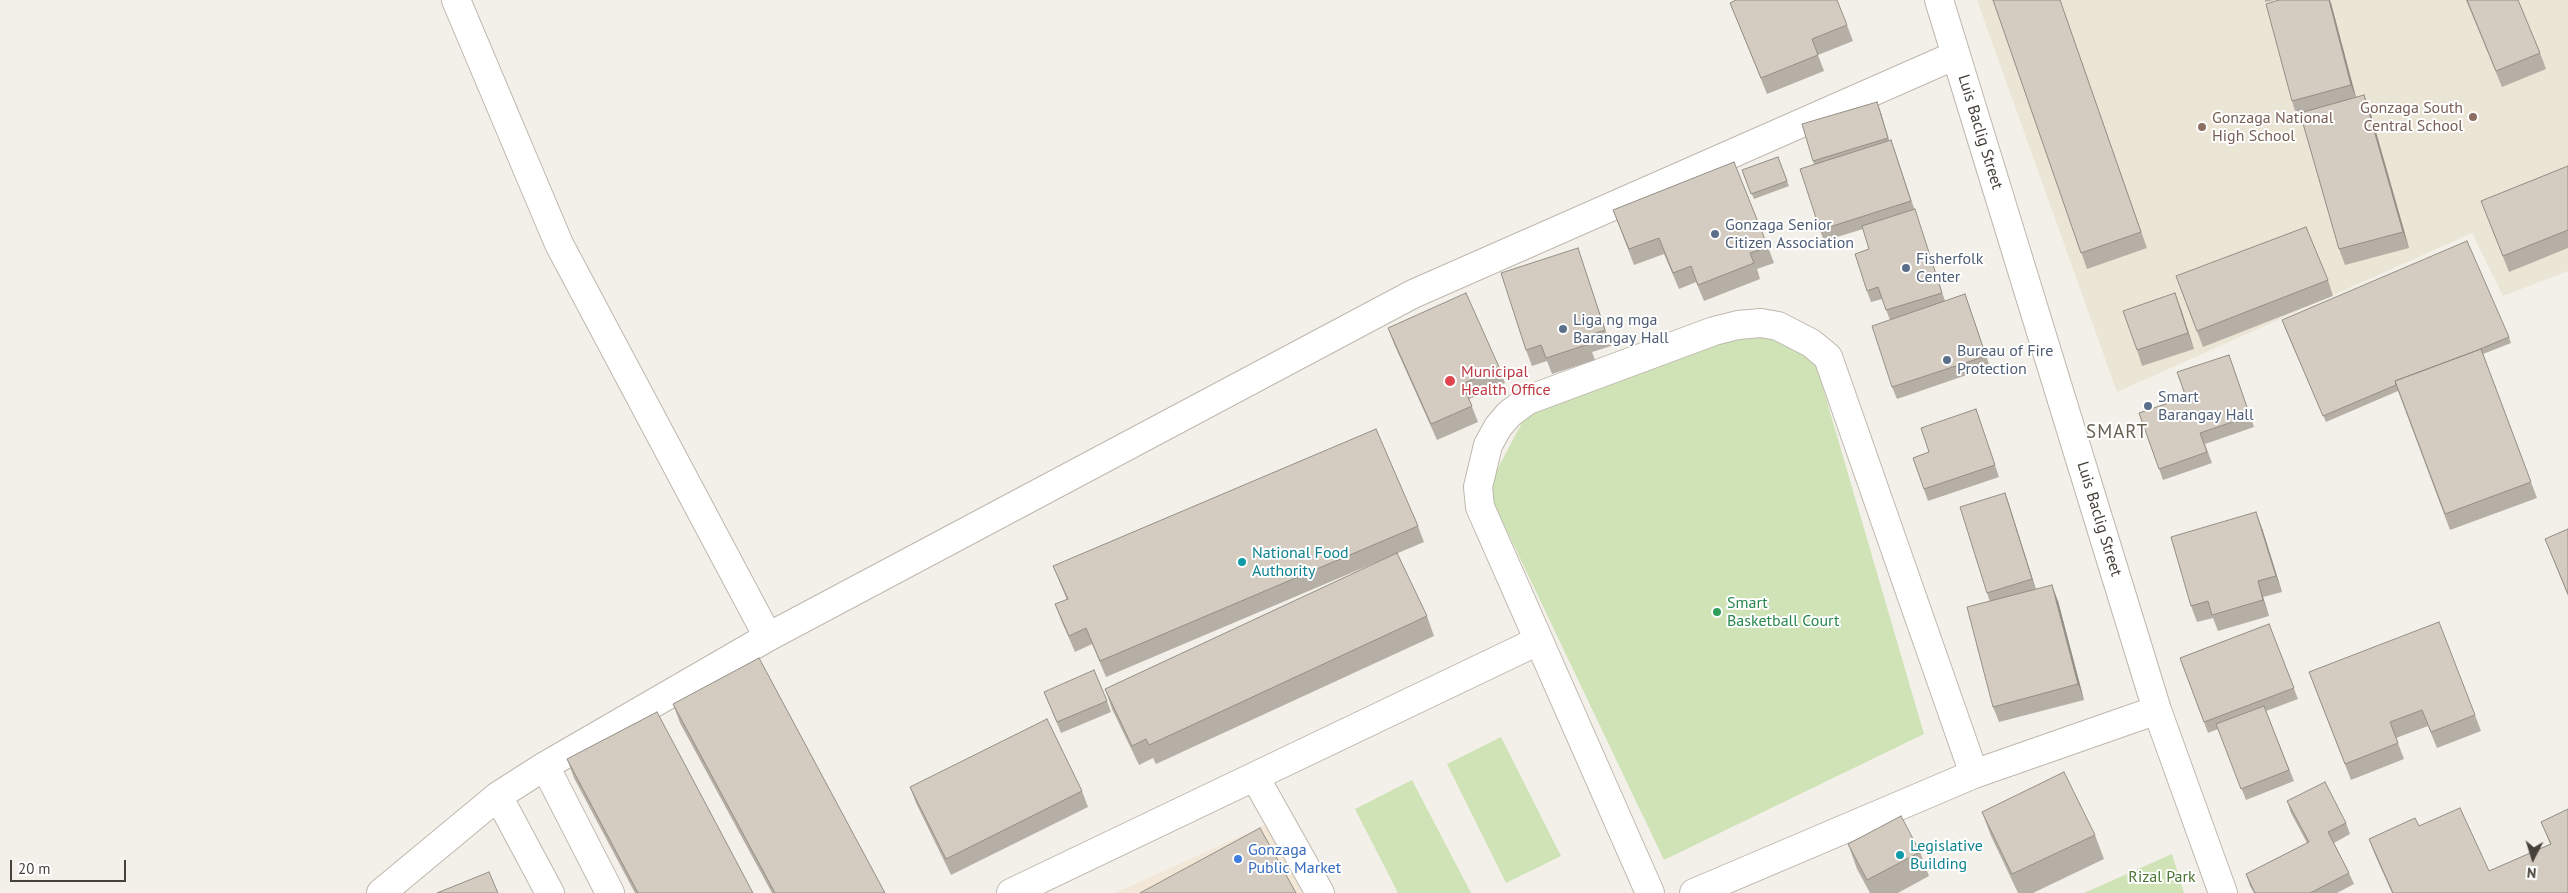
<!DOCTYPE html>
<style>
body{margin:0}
#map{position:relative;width:2568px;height:893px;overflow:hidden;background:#f3f0ea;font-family:"PT Sans",sans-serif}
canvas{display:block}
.north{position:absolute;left:2508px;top:833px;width:50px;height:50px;-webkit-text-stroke:4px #fff;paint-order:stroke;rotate:185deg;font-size:14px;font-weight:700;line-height:20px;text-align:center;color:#464139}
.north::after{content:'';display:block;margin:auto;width:18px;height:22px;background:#464139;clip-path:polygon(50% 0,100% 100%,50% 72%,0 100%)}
.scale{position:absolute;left:10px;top:860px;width:116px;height:22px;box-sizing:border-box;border:2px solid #464139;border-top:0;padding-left:6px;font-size:15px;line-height:18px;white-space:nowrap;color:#464139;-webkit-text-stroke:4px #fff;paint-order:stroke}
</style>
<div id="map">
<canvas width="2568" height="893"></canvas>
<div class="north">N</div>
<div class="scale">20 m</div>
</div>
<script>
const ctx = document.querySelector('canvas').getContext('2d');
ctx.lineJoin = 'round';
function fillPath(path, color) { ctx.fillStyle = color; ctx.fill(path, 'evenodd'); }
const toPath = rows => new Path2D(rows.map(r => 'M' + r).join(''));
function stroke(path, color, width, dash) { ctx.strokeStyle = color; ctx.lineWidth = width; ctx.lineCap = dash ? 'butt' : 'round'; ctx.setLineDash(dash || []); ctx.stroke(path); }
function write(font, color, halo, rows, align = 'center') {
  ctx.font = font + ' "PT Sans",sans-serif'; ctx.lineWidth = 4; ctx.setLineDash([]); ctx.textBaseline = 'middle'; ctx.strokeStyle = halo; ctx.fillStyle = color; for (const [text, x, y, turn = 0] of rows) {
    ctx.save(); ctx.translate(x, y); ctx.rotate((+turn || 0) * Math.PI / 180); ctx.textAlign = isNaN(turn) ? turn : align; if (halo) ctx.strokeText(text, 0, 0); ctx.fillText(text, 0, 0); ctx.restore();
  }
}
const commercial = toPath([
 [1267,824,1304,893,1115,893]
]);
const education = toPath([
 [1977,0,2568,0,2568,271,2503,296,2472,233,2117,392]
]);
const green = toPath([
 [1736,326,1776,331,1816,364,1924,734,1664,860,1487,489,1528,411],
 [1501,737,1561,856,1506,883,1447,764],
 [1412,780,1471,893,1398,893,1355,809],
 [2172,854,2184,893,2084,893]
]);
const minor = toPath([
 [456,0,559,244,768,637],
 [1939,0,2157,710,2223,893],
 [545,766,610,893],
 [1255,777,1320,893],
 [498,796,550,893],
 [381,893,498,796,545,766,768,637,1413,294,1956,55],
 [1011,893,1538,641],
 [1650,893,1480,507,1478,487,1488,445,1498,427,1509,414,1528,400,1714,331,1738,325,1761,323,1778,326,1811,343,1828,357,1974,774],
 [1694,893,1974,774,2157,710]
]);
const wall = toPath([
 [1993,0,2060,0,2147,248,2087,269],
 [2265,0,2275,0,2265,2],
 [2466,0,2518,0,2540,53,2546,69,2502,87],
 [1730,3,1847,25,1853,41,1818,55,1824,71,1767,94],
 [2331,3,2356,98,2370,111,2409,248,2345,265,2339,249,2301,116,2297,117,2292,101],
 [1877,102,1889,141,1891,140,1895,151,1945,301,1965,294,1990,367,1897,399,1892,387,1890,320,1882,299,1871,302,1867,291,1869,249,1863,229,1824,241,1820,230,1814,164,1813,161],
 [1778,157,1789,186,1754,199,1742,170],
 [2568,166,2568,248,2509,272,2481,201],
 [1613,210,1768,247,1774,263,1757,269,1760,279,1704,301,1696,282,1679,289,1664,254,1634,265],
 [1583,264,1611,346,1592,352,1595,360,1552,374,1547,361,1532,366,1526,350],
 [2176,276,2328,280,2333,296,2203,347],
 [2181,309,2194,349,2142,366,2137,350],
 [2284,326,2509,337,2511,343,2483,354,2537,498,2450,530,2398,391,2326,422],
 [1388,328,1499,367,1505,383,1469,399,1478,422,1437,440,1394,344],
 [2229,355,2254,427,2205,444,2212,463,2163,480,2139,413,2186,397],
 [1976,409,1999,477,1928,501,1913,458,1929,452],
 [2005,493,2036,589,2058,601,2084,700,1999,722,1993,707,1990,602,1987,593],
 [1418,526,1424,542,1106,677,1092,644,1075,652,1061,620,1055,604,1067,600,1053,566],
 [2262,528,2282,592,2263,597,2269,616,2218,631,2213,618,2197,622,2191,606],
 [2568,529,2568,596,2545,539],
 [1427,616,1434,636,1156,764,1153,758,1139,765,1112,709,1105,689],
 [2269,624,2298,699,2266,711,2294,781,2246,800,2218,729,2208,733,2180,658],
 [2309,672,2475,715,2481,731,2437,748,2428,726,2396,738,2404,759,2351,780],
 [1044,692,1107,701,1111,712,1061,733],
 [673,704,885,893,772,893,680,723],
 [567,759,753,893,635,893,574,778],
 [910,787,1082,791,1088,807,951,875,916,803],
 [2287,801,2346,823,2350,834,2334,843,2349,873,2354,884,2337,893,2254,893,2250,886,2246,874,2307,843,2291,813],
 [2568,809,2568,893,2392,893,2375,855,2369,839,2419,826,2489,871,2550,844,2541,822],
 [1982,812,2095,835,2104,859,2033,893,2018,893,1991,836],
 [1848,844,1920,852,1929,876,1898,893,1870,893,1857,869]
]);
const shadedWall = toPath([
 [2329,0,2330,0,2331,3,2357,101,2351,85],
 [2364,95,2370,111,2409,248,2403,232],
 [1877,102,1881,113,1892,150,1888,138],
 [2175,293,2181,309,2194,349,2188,333],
 [2005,493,2009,504,2036,590,2032,579],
 [2256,512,2262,528,2282,592,2276,576],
 [2258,581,2263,597,2269,616,2263,600],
 [2052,585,2058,601,2084,700,2078,684]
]);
const building = toPath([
 [1736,0,1837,0,1847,25,1812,39,1818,55,1761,78,1730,3,1736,0],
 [1993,0,2060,0,2141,232,2081,253,1993,0],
 [2279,0,2329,0,2351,85,2292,101,2266,4,2279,0],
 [2467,0,2518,0,2540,53,2496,71,2467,0],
 [2364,95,2403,232,2339,249,2300,113,2364,95],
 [1877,102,1888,138,1813,161,1802,124,1877,102],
 [1891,140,1911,201,1820,230,1800,169,1891,140],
 [1778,157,1787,181,1751,194,1742,170,1778,157],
 [1734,162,1768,247,1750,253,1754,263,1698,285,1691,266,1673,273,1659,238,1629,249,1613,210,1734,162],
 [2568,166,2568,230,2503,256,2481,201,2568,166],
 [1915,209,1942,293,1886,310,1878,287,1867,291,1855,254,1869,249,1862,226,1915,209],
 [2306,227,2328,280,2197,331,2176,276,2306,227],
 [2467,241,2509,337,2473,352,2395,381,2396,385,2323,416,2282,320,2467,241],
 [1578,248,1605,330,1587,336,1589,344,1546,358,1541,345,1526,350,1501,273,1578,248],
 [1466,293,1499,367,1462,384,1472,406,1431,424,1388,328,1466,293],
 [2175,293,2188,333,2137,350,2123,311,2175,293],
 [1965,294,1986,356,1892,387,1872,326,1965,294],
 [2481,349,2531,482,2445,514,2395,381,2481,349],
 [2229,355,2250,416,2200,433,2207,452,2159,469,2139,413,2186,397,2177,372,2229,355],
 [1976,409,1995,465,1924,489,1913,458,1929,452,1921,428,1976,409],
 [1376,429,1418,526,1100,661,1086,628,1069,636,1055,604,1068,599,1053,566,1376,429],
 [2005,493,2032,579,1987,593,1960,507,2005,493],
 [2256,512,2276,576,2258,581,2263,600,2212,615,2208,601,2191,606,2171,537,2256,512],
 [2568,529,2568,594,2545,539,2568,529],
 [1397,553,1427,616,1149,745,1146,739,1132,746,1105,689,1397,553],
 [2052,585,2078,684,1993,707,1967,607,2052,585],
 [2439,622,2475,715,2431,732,2422,710,2390,722,2398,743,2345,764,2309,672,2439,622],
 [2269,624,2294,688,2204,722,2180,658,2269,624],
 [759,658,885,893,775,893,673,704,759,658],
 [1094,670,1107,701,1057,722,1044,692,1094,670],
 [2264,706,2289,770,2241,789,2216,724,2264,706],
 [657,712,753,893,638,893,567,759,657,712],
 [1047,719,1082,791,946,859,910,787,1047,719],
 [2064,772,2095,835,2012,874,1982,812,2064,772],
 [2325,782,2346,823,2328,832,2349,873,2310,893,2255,893,2246,874,2309,842,2287,801,2325,782],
 [2460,808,2489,871,2551,844,2541,822,2568,809,2568,893,2393,893,2369,839,2415,818,2419,826,2460,808],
 [1901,816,1920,852,1867,880,1848,844,1901,816],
 [1260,828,1296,893,1140,893,1260,828],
 [489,872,498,893,437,893,489,872]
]);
const markers = [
 [2473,117,5,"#8d6e63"],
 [2202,127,5,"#8d6e63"],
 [1715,234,5,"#5c6f8a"],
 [1906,268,5,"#5c6f8a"],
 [1563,329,5,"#5c6f8a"],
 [1947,360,5,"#5c6f8a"],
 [1450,381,6,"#e0444e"],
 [2148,406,5,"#5c6f8a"],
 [1242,562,5,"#0f9aa8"],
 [1717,612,5,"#2e9e5b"],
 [1900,855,5,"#0f9aa8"],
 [1238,859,5,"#3f7fe0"]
];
const educationNames = [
 ["Gonzaga South",2463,108],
 ["Central School",2463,126],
 ["Gonzaga National",2212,118,"left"],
 ["High School",2212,136,"left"]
];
const streetNames = [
 ["Luis Baclig Street",1980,132,73],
 ["Luis Baclig Street",2099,519,73]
];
const serviceNames = [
 ["Gonzaga Senior",1725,225],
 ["Citizen Association",1725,243],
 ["Fisherfolk",1916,259],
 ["Center",1916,277],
 ["Liga ng mga",1573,320],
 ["Barangay Hall",1573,338],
 ["Bureau of Fire",1957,351],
 ["Protection",1957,369],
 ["Smart",2158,397],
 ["Barangay Hall",2158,415]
];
const healthNames = [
 ["Municipal",1461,372],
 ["Health Office",1461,390]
];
const cultureNames = [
 ["National Food",1252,553],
 ["Authority",1252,571],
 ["Legislative",1910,846],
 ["Building",1910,864]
];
const leisureNames = [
 ["Smart",1727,603],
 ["Basketball Court",1727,621]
];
const shopNames = [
 ["Gonzaga",1248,850],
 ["Public Market",1248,868]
];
const parkNames = [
 ["Rizal Park",2162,877]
];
const quarterNames = [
 ["SMART",2117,433]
];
fillPath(commercial, '#f3e7d7');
fillPath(education, '#ebe5d5');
fillPath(green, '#cfe3b7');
stroke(minor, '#beb8ad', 30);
stroke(minor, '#fff', 28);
fillPath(wall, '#b6afa5');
fillPath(shadedWall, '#948f86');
fillPath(building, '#d4ccc0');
stroke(building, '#948f86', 1);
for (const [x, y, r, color] of markers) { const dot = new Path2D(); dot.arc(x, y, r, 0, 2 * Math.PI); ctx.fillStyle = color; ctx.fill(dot); stroke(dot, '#fff', 2); }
write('16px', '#785e54', '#fff', educationNames, 'right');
write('16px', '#464139', '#fff', streetNames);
write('16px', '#4e5e75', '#fff', serviceNames, 'left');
write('16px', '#be3a42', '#fff', healthNames, 'left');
write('16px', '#0d838f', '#fff', cultureNames, 'left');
write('16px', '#27864d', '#fff', leisureNames, 'left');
write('16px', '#366cbe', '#fff', shopNames, 'left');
write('16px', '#4a7331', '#fff', parkNames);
ctx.letterSpacing = '1px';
write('19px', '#685f51', '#fff', quarterNames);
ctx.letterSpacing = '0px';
</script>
